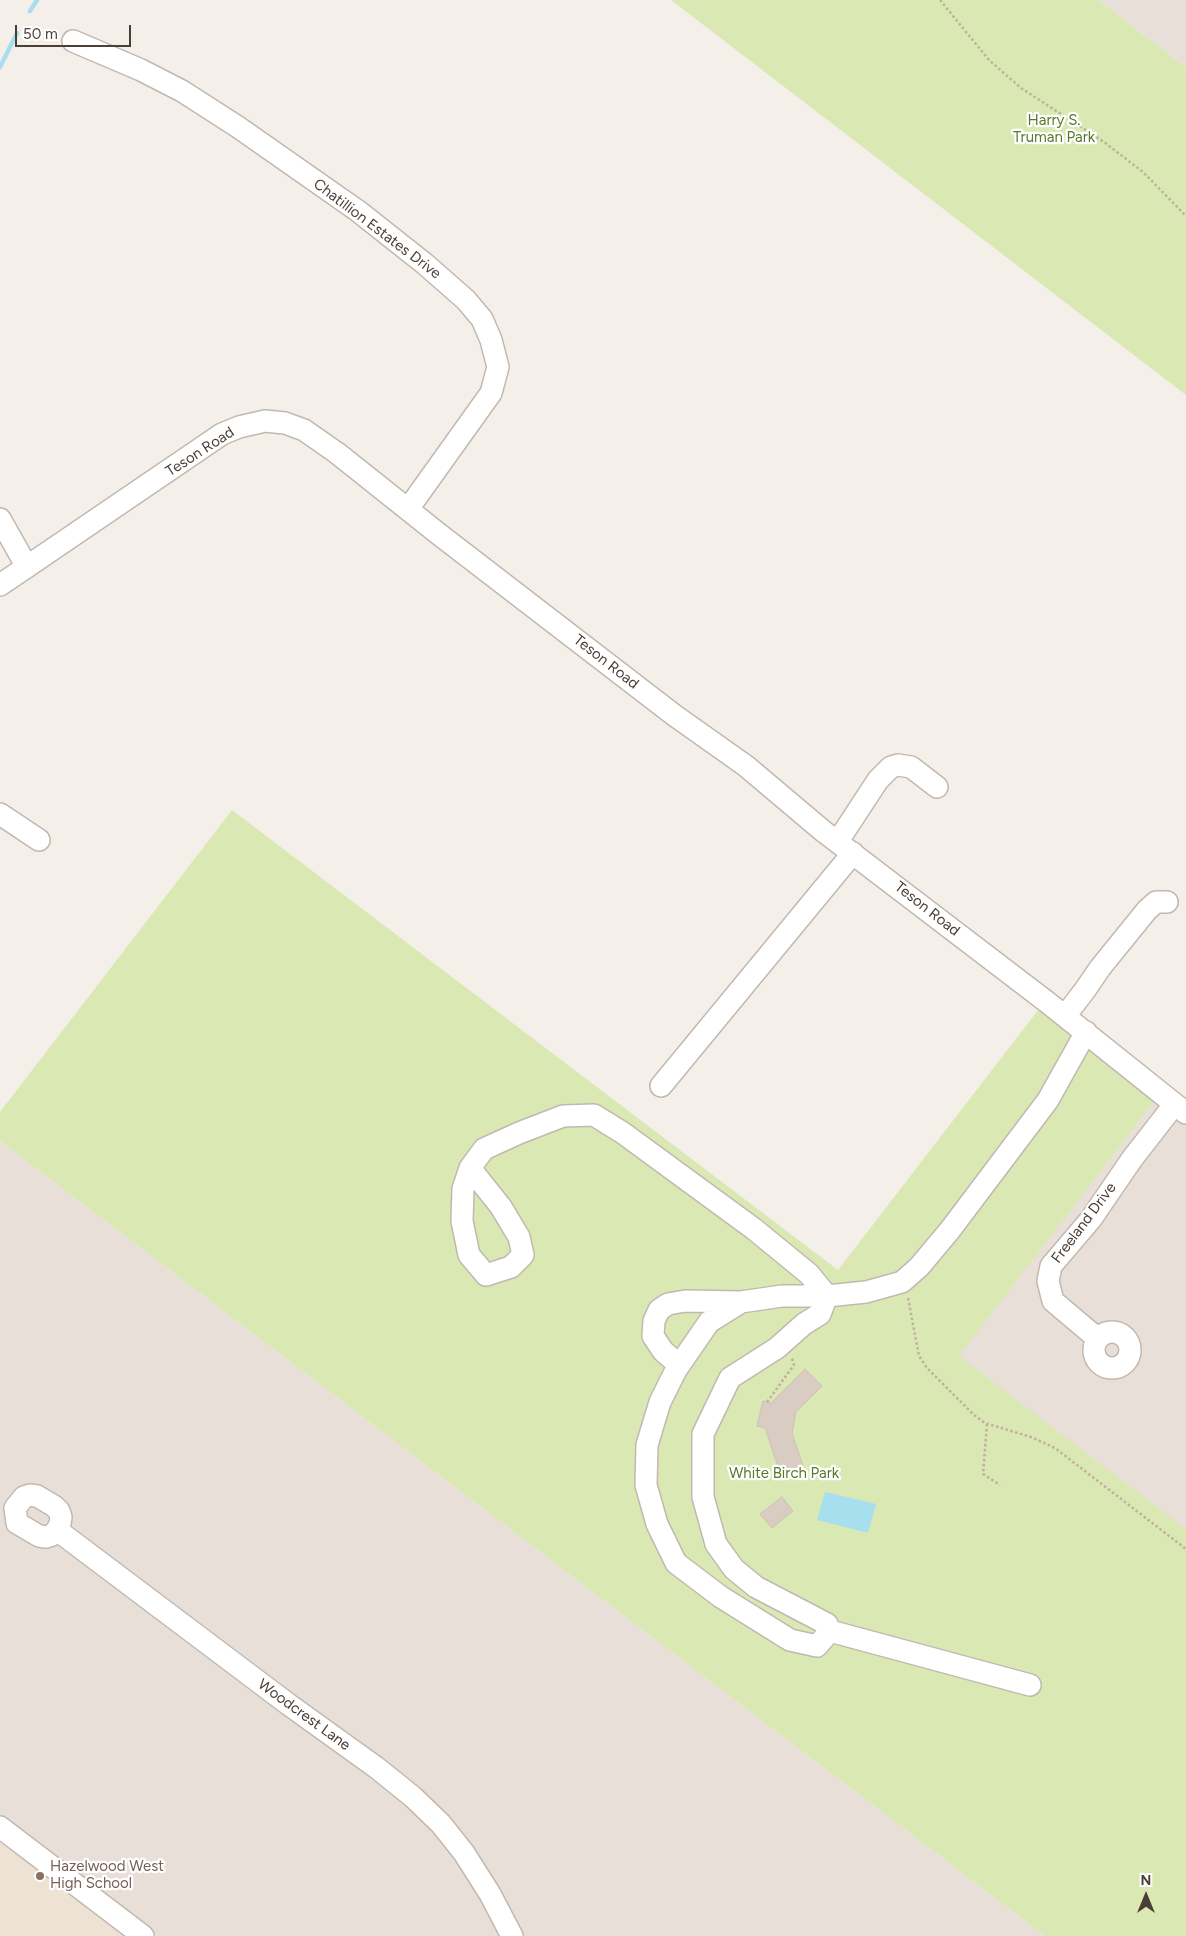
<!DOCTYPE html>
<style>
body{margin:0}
#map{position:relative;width:1186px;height:1936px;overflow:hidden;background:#f5efea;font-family:Figtree,sans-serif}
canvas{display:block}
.north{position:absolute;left:1121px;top:1871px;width:50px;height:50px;-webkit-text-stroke:4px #fff;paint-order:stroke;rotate:0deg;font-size:14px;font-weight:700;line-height:20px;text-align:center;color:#493f38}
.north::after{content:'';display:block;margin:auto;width:18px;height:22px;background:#493f38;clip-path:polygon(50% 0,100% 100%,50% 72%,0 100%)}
.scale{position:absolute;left:15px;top:25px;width:116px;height:22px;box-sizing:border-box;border:2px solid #493f38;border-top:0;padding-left:6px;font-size:15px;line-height:18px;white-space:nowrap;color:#493f38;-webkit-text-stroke:4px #fff;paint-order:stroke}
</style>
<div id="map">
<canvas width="1186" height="1936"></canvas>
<div class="north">N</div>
<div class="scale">50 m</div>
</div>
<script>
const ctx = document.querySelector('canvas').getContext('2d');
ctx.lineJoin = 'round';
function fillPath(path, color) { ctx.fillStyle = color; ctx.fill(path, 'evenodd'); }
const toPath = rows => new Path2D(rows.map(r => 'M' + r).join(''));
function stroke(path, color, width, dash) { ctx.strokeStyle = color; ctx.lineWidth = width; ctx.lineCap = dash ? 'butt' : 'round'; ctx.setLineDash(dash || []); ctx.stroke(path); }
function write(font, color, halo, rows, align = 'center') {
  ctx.font = font + ' Figtree,sans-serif'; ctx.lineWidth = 4.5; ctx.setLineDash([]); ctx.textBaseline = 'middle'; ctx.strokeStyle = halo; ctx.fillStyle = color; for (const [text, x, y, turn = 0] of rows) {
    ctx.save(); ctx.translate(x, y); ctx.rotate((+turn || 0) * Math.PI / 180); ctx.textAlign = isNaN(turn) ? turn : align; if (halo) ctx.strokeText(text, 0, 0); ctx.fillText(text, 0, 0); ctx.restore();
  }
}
const residential = toPath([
 [1098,0,1186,0,1186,67],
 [1160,1094,1186,1115,1186,1530,958,1356],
 [0,1141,1045,1936,158,1936,0,1817]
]);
const education = toPath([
 [0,1817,158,1936,0,1936]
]);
const green = toPath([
 [671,0,1098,0,1186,67,1186,395],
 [232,810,838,1270,1042,1005,1160,1094,959,1356,1186,1529,1186,1936,1045,1936,0,1141,0,1112]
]);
const water = toPath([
 [825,1492,876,1504,868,1533,817,1520]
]);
const stream = toPath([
 [30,11,37,0],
 [0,67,17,33]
]);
const building = toPath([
 [805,1369,822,1386,796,1412,792,1433,803,1466,780,1473,765,1428,757,1426,763,1401,771,1403,805,1369],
 [782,1497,793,1511,772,1528,760,1514,782,1497]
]);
const path = toPath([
 [940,0,989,60,1021,88,1104,142,1143,172,1186,216],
 [908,1298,919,1356,927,1368,974,1415,985,1423,1031,1437,1055,1448,1186,1549],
 [767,1402,794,1365,792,1358],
 [987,1424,983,1474,1000,1485]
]);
const minor = toPath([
 [73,41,141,70,182,91,238,127,358,211,425,264,466,300,482,319,491,340,498,367,491,393,408,509],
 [0,519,27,567],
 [0,585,222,434,239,427,265,421,285,423,304,430,337,453,440,535,674,715,746,766,823,831,1047,1002,1186,1113],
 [0,814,39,840],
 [838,841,878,780,891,767,898,765,911,767,937,787],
 [1065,1016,1085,990,1100,968,1147,910,1156,902,1167,902],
 [661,1086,853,853],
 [470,1168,501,1207,519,1237,523,1255,511,1267,486,1275,469,1255,462,1221,463,1189,470,1168,484,1149,519,1133,563,1116,594,1115,623,1133,754,1229,809,1274,827,1296,820,1314,804,1324,777,1348,730,1378,703,1434,703,1497,716,1544,734,1569,756,1587,827,1624,830,1631,817,1646,790,1640,721,1597,676,1563,657,1524,646,1485,647,1445,660,1402,676,1370,709,1322,741,1302,782,1296,827,1296,866,1292,902,1282,919,1267,950,1230,1048,1100,1086,1032],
 '1094 1350a18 18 0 1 1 36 0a18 18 0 1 1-36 0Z',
 [1098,1339,1053,1301,1048,1281,1051,1266,1091,1219,1132,1159,1174,1105],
 [679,1365,663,1351,653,1336,654,1321,659,1310,668,1304,685,1301,741,1302],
 [30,1495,37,1496,54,1506,59,1511,61,1517,60,1524,57,1530,52,1535,46,1537,39,1536,17,1523,15,1508,24,1497,30,1495],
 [57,1530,288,1704,377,1768,413,1797,441,1824,464,1853,490,1894,512,1936],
 [830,1631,1030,1685],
 [0,1827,143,1936]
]);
const markers = [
 [40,1876,5,"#8d6e63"]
];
const parkNames = [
 ["Harry S.",1054,121],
 ["Truman Park",1054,138],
 ["White Birch Park",784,1474]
];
const streetNames = [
 ["Chatillion Estates Drive",377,229,37],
 ["Teson Road",200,452,-33],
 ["Teson Road",606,662,38],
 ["Teson Road",927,909,38],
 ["Freeland Drive",1084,1223,-53],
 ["Woodcrest Lane",304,1715,36]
];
const educationNames = [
 ["Hazelwood West",50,1867],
 ["High School",50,1884]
];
fillPath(residential, '#e8e0d8');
fillPath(education, '#ede2d4');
fillPath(green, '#dae8b4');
fillPath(water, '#a8dfef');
stroke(stream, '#a8dfef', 4.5);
fillPath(building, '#d9ccc2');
stroke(building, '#d1c0b3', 1);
stroke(minor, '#c3b8af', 24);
stroke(path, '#c2af9e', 2.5, [2.5, 2.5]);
stroke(minor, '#fff', 21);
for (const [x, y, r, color] of markers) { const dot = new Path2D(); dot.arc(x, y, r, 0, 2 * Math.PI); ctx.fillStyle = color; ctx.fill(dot); stroke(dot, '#fff', 2); }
write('15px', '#577a2b', '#fff', parkNames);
write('15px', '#493f38', '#fff', streetNames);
write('15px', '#785e54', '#fff', educationNames, 'left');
</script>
